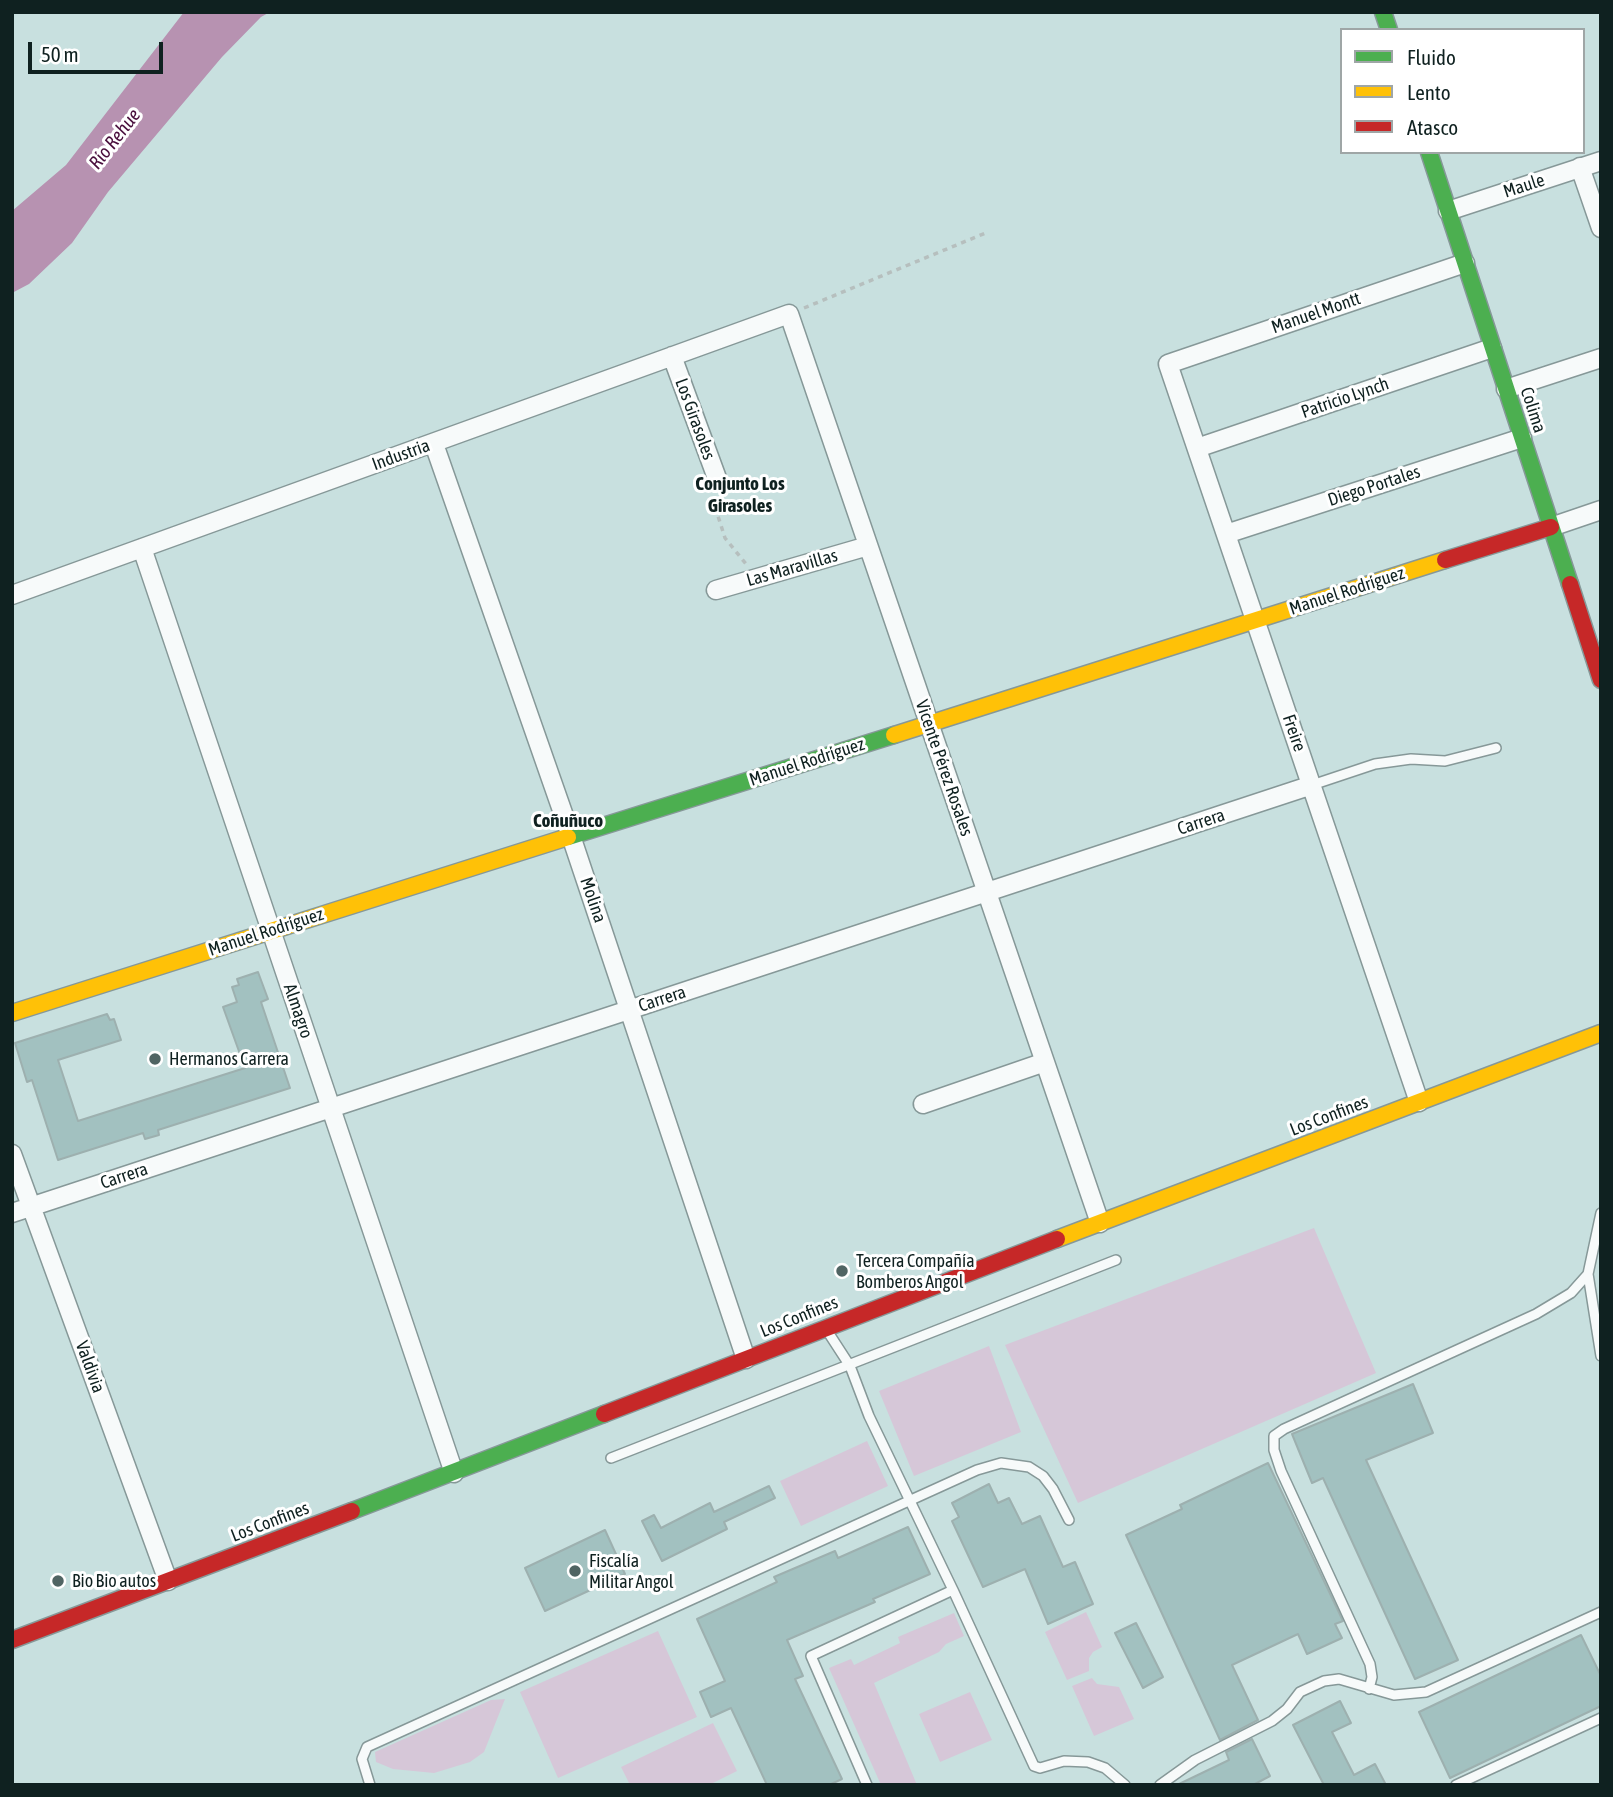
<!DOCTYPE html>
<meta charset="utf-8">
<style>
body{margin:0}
#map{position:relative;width:1613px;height:1797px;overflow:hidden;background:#c8e0df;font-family:"Asap Condensed",sans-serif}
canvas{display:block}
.frame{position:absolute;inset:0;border:14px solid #0f2120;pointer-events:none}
.legend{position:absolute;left:1340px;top:28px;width:245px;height:126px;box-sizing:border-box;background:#fff;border:2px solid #9fa6a6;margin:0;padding:9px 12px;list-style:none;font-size:21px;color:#0f2120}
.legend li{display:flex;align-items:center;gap:14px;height:35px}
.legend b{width:35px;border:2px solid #9fa6a6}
.scale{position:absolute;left:28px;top:42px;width:135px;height:32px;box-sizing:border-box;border:4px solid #0f2120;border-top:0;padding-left:9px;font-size:21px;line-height:24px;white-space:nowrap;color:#0f2120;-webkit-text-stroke:5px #fff;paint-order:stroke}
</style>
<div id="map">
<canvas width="1613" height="1797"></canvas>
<div class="frame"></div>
<ul class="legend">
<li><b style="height:9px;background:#4caf50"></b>Fluido</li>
<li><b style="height:9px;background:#ffc107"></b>Lento</li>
<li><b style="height:9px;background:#c62828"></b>Atasco</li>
</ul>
<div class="scale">50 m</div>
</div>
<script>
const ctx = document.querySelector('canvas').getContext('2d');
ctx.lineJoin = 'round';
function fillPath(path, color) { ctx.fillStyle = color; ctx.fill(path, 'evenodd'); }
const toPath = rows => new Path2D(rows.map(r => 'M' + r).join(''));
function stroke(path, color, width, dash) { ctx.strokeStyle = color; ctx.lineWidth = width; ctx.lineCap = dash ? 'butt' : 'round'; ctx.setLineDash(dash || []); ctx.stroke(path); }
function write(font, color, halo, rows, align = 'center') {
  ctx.font = font + ' "Asap Condensed",sans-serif'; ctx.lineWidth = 6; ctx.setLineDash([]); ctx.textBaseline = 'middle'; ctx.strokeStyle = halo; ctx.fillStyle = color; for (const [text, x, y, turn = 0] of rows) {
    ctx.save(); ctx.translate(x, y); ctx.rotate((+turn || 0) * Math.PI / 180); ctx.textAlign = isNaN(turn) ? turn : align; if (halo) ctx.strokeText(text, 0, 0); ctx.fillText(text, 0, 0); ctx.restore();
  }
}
const green = toPath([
 [1314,1228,1376,1373,1078,1503,1005,1345],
 [989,1346,1021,1432,914,1476,879,1391],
 [867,1441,888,1486,801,1526,780,1481],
 [1086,1612,1102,1647,1093,1652,1089,1658,1089,1671,1067,1680,1045,1632],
 [954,1613,964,1636,946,1644,939,1652,874,1683,917,1785,881,1785,829,1668,851,1659,854,1665,900,1643,898,1637],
 [658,1631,697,1717,558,1778,520,1692],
 [1092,1678,1097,1684,1119,1687,1134,1719,1094,1736,1072,1686],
 [970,1692,992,1740,940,1762,919,1714],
 [505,1699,484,1752,470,1762,434,1773,393,1769,376,1762,375,1752,491,1700],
 [713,1723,737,1771,709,1785,630,1785,621,1767]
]);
const water = toPath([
 [184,12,270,12,261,17,222,57,108,192,72,243,29,284,12,293,12,211,66,165]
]);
const building = toPath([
 [258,972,268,999,261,1002,290,1088,158,1130,159,1135,145,1139,143,1133,58,1160,32,1080,27,1082,15,1043,107,1014,110,1020,114,1019,121,1040,58,1060,78,1121,245,1068,223,1007,237,1002,232,987,239,985,237,979,258,972],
 [1413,1384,1433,1433,1366,1460,1458,1660,1415,1679,1323,1478,1312,1483,1292,1434,1413,1384],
 [1268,1463,1343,1621,1335,1624,1342,1638,1307,1654,1298,1634,1232,1665,1258,1720,1220,1740,1126,1535,1182,1509,1180,1505,1268,1463],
 [989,1484,998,1503,1009,1498,1022,1524,1040,1516,1063,1567,1075,1562,1093,1604,1048,1624,1025,1569,983,1587,952,1521,959,1517,952,1503,989,1484],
 [769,1486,775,1498,724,1522,727,1529,662,1561,642,1521,654,1515,661,1528,710,1503,714,1512,769,1486],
 [908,1527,930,1574,873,1599,875,1602,787,1640,803,1676,795,1679,842,1779,829,1785,767,1785,731,1708,711,1717,700,1692,725,1681,697,1619,777,1582,774,1577,835,1551,838,1558,908,1527],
 [605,1530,625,1574,545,1611,525,1568,605,1530],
 [1136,1623,1163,1677,1143,1688,1115,1633,1136,1623],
 [1581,1635,1601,1676,1601,1706,1450,1778,1419,1712,1581,1635],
 [1340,1701,1351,1723,1332,1732,1354,1775,1375,1764,1386,1785,1324,1785,1293,1725,1340,1701],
 [1252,1739,1270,1776,1253,1785,1177,1785,1229,1760,1226,1752,1252,1739]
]);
const path = toPath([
 [804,308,988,232],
 [716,497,717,513,725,538,746,564]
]);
const lane = toPath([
 [1312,785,1375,764,1411,759,1445,761,1496,748],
 [1601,1213,1588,1274,1601,1356],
 [826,1329,850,1366,869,1416,953,1590,811,1656,867,1785],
 [611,1458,1116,1260],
 [953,1590,1034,1766,1040,1768,1064,1761,1088,1762,1105,1768,1125,1785],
 [1369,1689,1372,1677,1370,1664,1281,1471,1274,1450,1274,1436,1284,1429,1536,1314,1571,1293,1588,1274],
 [370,1785,362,1759,367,1747,977,1470,1001,1463,1029,1467,1043,1476,1053,1489,1069,1520],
 [1160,1785,1195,1760,1272,1721,1287,1709,1300,1692,1324,1681,1339,1679,1394,1695,1426,1692,1601,1612],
 [1456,1785,1601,1718]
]);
const street = toPath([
 [1580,167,1601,228],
 [1448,211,1601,161],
 [672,356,718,481],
 [1506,389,1601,358],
 [434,444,571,836,746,1359],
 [1197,448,1492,348],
 [1551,527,1601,510],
 [1226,534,1522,438],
 [142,548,454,1473],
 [716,590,868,546],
 [12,595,789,314,1100,1223],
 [1419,1102,1168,364,1465,263],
 [923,1104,1045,1062],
 [12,1154,168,1581],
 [12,1213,1312,785]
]);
const fast = toPath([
 [1383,12,1389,30],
 [1429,152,1570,584],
 [568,837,894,735],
 [352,1511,604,1414]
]);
const slow = toPath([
 [894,735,1445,560],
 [12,1013,568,837],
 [1057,1239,1601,1033]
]);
const jam = toPath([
 [1445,560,1551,527],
 [1570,584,1601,680],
 [604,1414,1057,1239],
 [12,1640,352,1511]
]);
const markers = [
 [155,1059,7,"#506463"],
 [842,1271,7,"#506463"],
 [575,1571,7,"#506463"],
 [58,1581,7,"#506463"]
];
const streetNames = [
 ["Maule",1524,186,-18],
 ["Manuel Montt",1316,313,-19],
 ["Patricio Lynch",1345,398,-19],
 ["Colima",1533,410,72],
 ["Los Girasoles",695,419,70],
 ["Industria",401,455,-20],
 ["Diego Portales",1374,486,-18],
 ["Las Maravillas",792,568,-16],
 ["Manuel Rodríguez",1347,591,-18],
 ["Freire",1294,733,71],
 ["Manuel Rodríguez",807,762,-18],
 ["Vicente Pérez Rosales",944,768,71],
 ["Carrera",1201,822,-18],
 ["Molina",593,900,71],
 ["Manuel Rodríguez",266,932,-18],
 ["Carrera",662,999,-18],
 ["Almagro",298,1011,71],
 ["Los Confines",1329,1116,-21],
 ["Carrera",124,1176,-18],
 ["Los Confines",799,1317,-22],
 ["Valdivia",90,1367,70],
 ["Los Confines",270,1522,-21]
];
const poiNames = [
 ["Hermanos Carrera",169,1059],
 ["Tercera Compañía",856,1261],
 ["Bomberos Angol",856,1282],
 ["Fiscalía",589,1561],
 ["Militar Angol",589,1582],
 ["Bio Bio autos",72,1581]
];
const waterNames = [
 ["Río Rehue",115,139,-52]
];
const neighbourhoodNames = [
 ["Conjunto Los",740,484],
 ["Girasoles",740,506],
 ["Coñuñuco",568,821]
];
fillPath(green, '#d6c7d8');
fillPath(water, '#b792b1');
fillPath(building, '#a2c1c0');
stroke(building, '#9db0af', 2);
stroke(lane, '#869898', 12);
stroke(street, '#869898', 21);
stroke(fast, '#869898', 19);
stroke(slow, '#869898', 19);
stroke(jam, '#869898', 19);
stroke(path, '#b6bfbe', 3.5, [5, 5]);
stroke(lane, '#f7fafa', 9);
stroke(street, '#f7fafa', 18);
stroke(fast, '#4caf50', 16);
stroke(slow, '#ffc107', 16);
stroke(jam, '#c62828', 16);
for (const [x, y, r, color] of markers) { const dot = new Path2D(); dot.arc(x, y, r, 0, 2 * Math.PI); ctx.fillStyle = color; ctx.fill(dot); stroke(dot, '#fff', 2.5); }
write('18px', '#0f2120', '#fff', streetNames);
write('18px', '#0f2120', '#fff', poiNames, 'left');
write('italic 19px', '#490e3c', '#fff', waterNames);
write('bold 19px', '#0f2120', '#fff', neighbourhoodNames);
</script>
